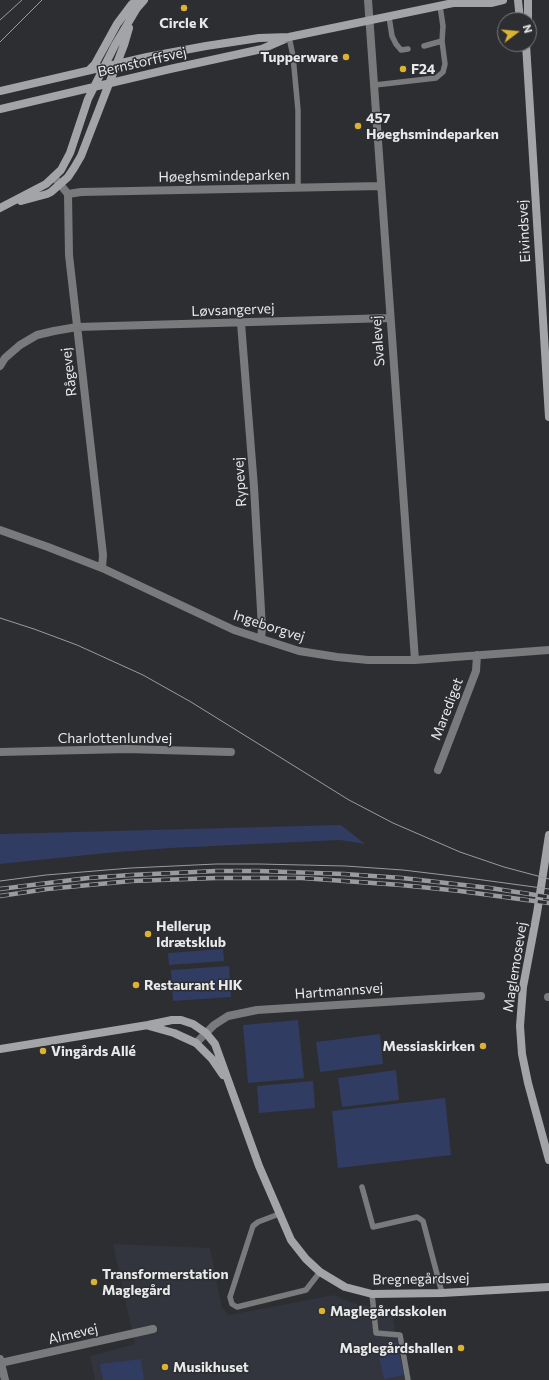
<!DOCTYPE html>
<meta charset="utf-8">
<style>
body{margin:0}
#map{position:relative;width:549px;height:1380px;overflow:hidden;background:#2d2e31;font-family:Commissioner,sans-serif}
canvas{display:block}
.north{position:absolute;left:497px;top:12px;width:40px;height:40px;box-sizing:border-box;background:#2d2e31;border:1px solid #78797b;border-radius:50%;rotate:74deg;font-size:11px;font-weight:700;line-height:16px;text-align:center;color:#e8e9eb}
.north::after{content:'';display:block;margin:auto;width:14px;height:18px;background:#dcb233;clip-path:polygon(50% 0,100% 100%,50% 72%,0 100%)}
</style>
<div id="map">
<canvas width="549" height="1380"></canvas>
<div class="north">N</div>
</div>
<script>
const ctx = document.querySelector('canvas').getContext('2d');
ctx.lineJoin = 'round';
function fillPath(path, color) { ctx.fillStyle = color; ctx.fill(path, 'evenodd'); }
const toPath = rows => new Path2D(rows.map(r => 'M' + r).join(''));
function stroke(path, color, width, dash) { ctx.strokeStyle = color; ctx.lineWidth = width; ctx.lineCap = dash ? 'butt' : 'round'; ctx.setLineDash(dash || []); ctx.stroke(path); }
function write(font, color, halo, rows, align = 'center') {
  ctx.font = font + ' Commissioner,sans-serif'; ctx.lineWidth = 3; ctx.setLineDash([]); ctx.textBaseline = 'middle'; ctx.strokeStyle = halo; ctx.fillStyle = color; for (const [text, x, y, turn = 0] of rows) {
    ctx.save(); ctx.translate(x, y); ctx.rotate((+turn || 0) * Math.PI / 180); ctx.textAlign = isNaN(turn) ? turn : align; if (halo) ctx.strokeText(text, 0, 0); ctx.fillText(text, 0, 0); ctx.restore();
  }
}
const built = toPath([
 [113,1244,210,1248,222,1308,229,1315,334,1295,350,1302,364,1306,391,1308,405,1380,95,1380,90,1356,135,1344]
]);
const green = toPath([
 [341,825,365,844,340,840,170,848,106,853,0,864,0,834],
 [223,949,224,961,169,965,168,953],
 [229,966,231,997,173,1001,171,970],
 [298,1020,304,1078,248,1083,243,1025],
 [380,1034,383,1064,320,1072,316,1042],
 [396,1070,399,1100,342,1107,338,1078],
 [313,1081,315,1108,259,1113,257,1086],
 [445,1098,451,1155,338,1168,332,1111],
 [397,1342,404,1375,384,1379,377,1346],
 [141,1359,144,1380,103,1380,100,1364]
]);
const lane = toPath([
 [389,17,392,36,396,44,401,50,408,49],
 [289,37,293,56,298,110,298,188],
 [424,46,442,41],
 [375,85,436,78,443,72,445,64,442,41,443,26,440,6],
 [362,1187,373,1227,417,1217,423,1221,442,1293],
 [279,1214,258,1222,253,1226,230,1297,232,1304,237,1307,306,1290,320,1272],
 [372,1294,376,1333,400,1335,408,1380]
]);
const street = toPath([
 [368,0,415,660],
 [54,177,68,194,69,255,103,555,102,568],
 [68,194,81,192,381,186],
 [241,323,254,487,262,628,261,639],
 [0,366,5,358,20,345,37,335,54,331,77,327,390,318],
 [0,530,48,547,102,568,234,630,299,651,337,657,368,660,415,660,549,650],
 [0,752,126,749,231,752],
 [438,770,476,671,477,655],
 [548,997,549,997],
 [196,1043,214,1025,228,1016,257,1010,481,996],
 [0,1359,5,1380],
 [0,1363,153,1329]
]);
const secondary = toPath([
 [518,0,520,20],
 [528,0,528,20],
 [526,44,549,417],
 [89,70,95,64,117,24,132,4,137,0],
 [0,91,147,57,206,46,259,38,289,37,453,3,491,3,503,0],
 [0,109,170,69,262,49,285,39],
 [21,201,47,194,51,192,68,177,74,168,81,156,124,45,129,28],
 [0,208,46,184,61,170,70,153,88,99,115,45,137,8,144,0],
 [549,835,537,913,523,987,520,1026,522,1054,528,1083,549,1160],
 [149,1026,174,1033,196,1043,212,1059,223,1075],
 [0,1049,148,1025,172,1020,181,1020,193,1024,206,1033,215,1044,259,1166,291,1240,306,1259,320,1272,345,1287,372,1294,442,1293,549,1287]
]);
const tram = toPath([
 [0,20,22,0],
 [0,42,42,0],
 [0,618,34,629,77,645,143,675,191,702,349,800,393,823,460,852,504,867,549,879],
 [0,881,46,875,131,868,216,864,259,864,345,866,403,870,461,877,549,889]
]);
const rail = toPath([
 [0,889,88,878,131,875,216,871,259,871,344,874,402,878,490,888,549,897],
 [0,896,47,889,131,881,216,878,302,878,401,885,460,891,549,903]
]);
const markers = [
 [184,8,4,"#dcb233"],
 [346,57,4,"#dcb233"],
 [403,69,4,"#dcb233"],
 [358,126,4,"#dcb233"],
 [148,934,4,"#dcb233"],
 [136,985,4,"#dcb233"],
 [483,1046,4,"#dcb233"],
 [43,1051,4,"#dcb233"],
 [94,1282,4,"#dcb233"],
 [322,1311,4,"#dcb233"],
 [461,1348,4,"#dcb233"],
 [165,1367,4,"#dcb233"]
];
const poiNames = [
 ["Circle K",184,23,"center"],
 ["Tupperware",338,57,"right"],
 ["F24",411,69],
 ["457",366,118],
 ["Høeghsmindeparken",366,134],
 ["Hellerup",156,926],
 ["Idrætsklub",156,942],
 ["Restaurant HIK",144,985],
 ["Messiaskirken",475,1046,"right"],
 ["Vingårds Allé",51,1051],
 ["Transformerstation",102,1274],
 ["Maglegård",102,1290],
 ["Maglegårdsskolen",330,1311],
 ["Maglegårdshallen",453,1348,"right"],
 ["Musikhuset",173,1367]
];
const streetNames = [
 ["Bernstorffsvej",142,62,-13],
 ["Høeghsmindeparken",224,176,-1],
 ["Eivindsvej",524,231,-93],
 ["Løvsangervej",233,310,-2],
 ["Svalevej",378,341,-94],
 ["Rågevej",69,372,-97],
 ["Rypevej",240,482,-94],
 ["Ingeborgvej",269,626,18],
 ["Marediget",447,709,-69],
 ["Charlottenlundvej",115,738],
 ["Maglemosevej",515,967,-81],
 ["Hartmannsvej",339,991,-4],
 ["Bregnegårdsvej",421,1279,-1],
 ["Almevej",73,1334,-13]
];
fillPath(built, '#32353e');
fillPath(green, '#303c62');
stroke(lane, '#797a7b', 5.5);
stroke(street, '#797a7b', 8);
stroke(secondary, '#a3a4a7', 8);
stroke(tram, '#9a9b9e', 1);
stroke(rail, '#9a9b9e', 4.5);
stroke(rail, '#2d2e31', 3, [9]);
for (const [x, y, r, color] of markers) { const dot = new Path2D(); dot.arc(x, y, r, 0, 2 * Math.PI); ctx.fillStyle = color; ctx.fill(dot); stroke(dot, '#2d2e31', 1.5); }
write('bold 14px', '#e8e9eb', '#2d2e31', poiNames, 'left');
write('14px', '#e8e9eb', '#2d2e31', streetNames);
</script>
